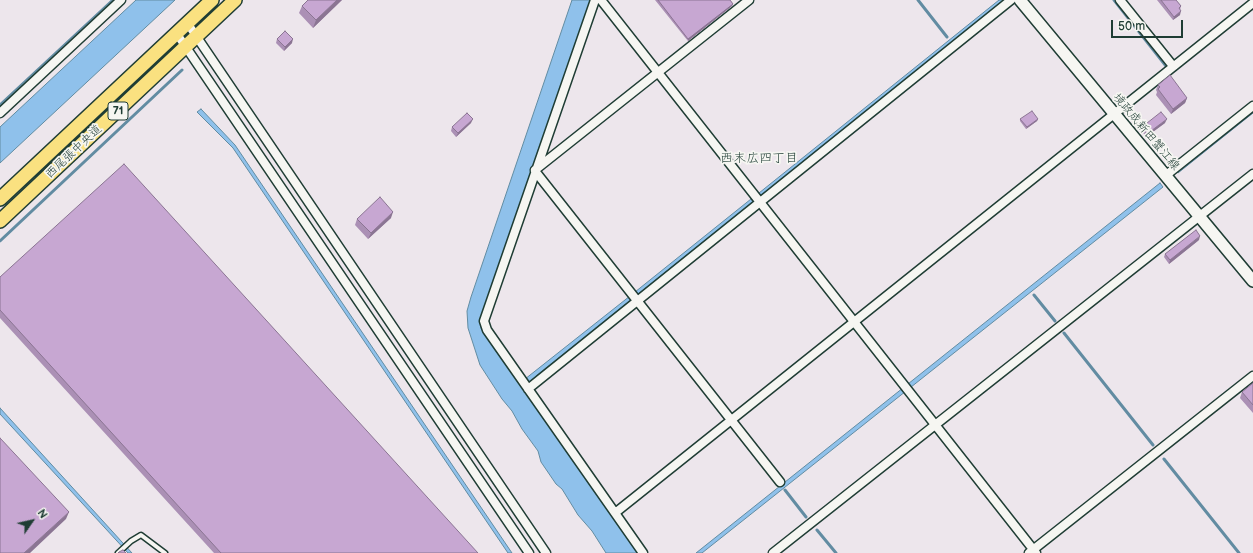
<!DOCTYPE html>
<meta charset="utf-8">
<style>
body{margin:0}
#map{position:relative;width:1253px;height:553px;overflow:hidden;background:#ede6ec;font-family:"Balsamiq Sans",sans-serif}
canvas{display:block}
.north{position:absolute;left:12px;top:501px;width:40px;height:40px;-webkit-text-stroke:3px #f6f6f2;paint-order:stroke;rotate:56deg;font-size:11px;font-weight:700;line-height:16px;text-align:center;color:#1f3d34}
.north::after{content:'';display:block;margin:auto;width:14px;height:18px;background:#1f3d34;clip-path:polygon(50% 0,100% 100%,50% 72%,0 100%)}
.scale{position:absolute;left:1111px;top:20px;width:72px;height:18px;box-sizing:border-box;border:2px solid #1f3d34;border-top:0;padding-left:5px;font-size:12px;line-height:14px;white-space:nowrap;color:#1f3d34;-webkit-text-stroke:3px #f6f6f2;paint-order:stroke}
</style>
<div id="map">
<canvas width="1253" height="553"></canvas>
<div class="north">N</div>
<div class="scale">50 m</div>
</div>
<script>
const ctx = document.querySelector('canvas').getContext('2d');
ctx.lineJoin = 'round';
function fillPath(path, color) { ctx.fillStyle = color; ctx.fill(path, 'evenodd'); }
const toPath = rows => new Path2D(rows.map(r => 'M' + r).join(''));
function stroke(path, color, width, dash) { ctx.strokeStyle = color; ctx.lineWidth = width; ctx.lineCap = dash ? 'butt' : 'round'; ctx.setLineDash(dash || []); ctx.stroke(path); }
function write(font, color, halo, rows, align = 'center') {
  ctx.font = font + ' "Balsamiq Sans","Klee One",sans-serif'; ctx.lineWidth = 3.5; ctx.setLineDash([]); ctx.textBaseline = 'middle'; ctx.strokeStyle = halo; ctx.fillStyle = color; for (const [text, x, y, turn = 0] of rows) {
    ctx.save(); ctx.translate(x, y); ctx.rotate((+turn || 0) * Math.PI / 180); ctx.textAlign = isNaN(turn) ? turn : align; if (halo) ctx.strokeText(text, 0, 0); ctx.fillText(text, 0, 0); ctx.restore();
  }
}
const water = toPath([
 [136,0,175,0,0,163,0,127,136,0],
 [572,0,591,0,483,311,481,328,520,383,630,296,632,299,536,376,537,378,524,388,639,553,606,553,592,531,578,515,562,489,556,484,541,462,538,451,522,429,512,411,502,399,480,365,468,328,467,311,471,297,572,0],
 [999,0,1006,0,761,196,759,193,999,0],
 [1253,108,1253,113,1178,173,1176,170,1253,108],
 [201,109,235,145,512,553,508,553,233,148,197,112,201,109],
 [1160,183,1163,187,702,553,696,553,1160,183],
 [751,199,753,202,637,295,635,292,751,199],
 [0,408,132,553,128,553,0,414,0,408]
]);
const stream = toPath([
 [918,0,947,37],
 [1114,0,1166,66],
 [0,105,113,0],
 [0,241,182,70],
 [1034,295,1055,321],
 [1064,333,1153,445],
 [1164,459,1239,553],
 [785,490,806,517],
 [817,530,836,553]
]);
const service = toPath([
 [118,553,131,541,141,535,165,553]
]);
const minor = toPath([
 [595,0,484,321,487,330,643,553],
 [601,0,1036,553],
 [1120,0,1173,66],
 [188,24,546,553],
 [177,34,529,553],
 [0,113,121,0],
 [535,170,749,0],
 [535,171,780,482],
 [1165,176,1253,106],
 [528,389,1011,0],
 [615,513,1253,3],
 [773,553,1253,174],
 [1029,553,1253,376]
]);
const secondary = toPath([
 [1020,0,1253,281]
]);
const primary = toPath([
 [0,199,212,0],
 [0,221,235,0]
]);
const wall = toPath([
 [342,0,313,28,299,13,302,6],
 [655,0,730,0,733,4,732,6,688,41],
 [1157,0,1176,0,1181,6,1180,10,1180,15,1173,20],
 [277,39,292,43,284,51,276,43],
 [1158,85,1187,98,1185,103,1171,114,1156,95,1157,92,1156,90],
 [1020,119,1038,119,1037,121,1026,129,1020,121],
 [471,123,456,137,451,131,452,127],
 [1165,123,1146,137,1141,130,1142,127],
 [391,218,368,239,355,225,357,219],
 [1199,240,1169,264,1164,257,1165,254],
 [0,277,478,553,214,553,0,318],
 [1253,383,1253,413,1240,398,1242,392]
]);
const shadedWall = toPath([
 [337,0,342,0,313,28,316,20],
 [733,4,732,6,688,41,688,39],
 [1181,11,1180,15,1173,20,1174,17],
 [293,39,292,43,284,51,285,47],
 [1187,98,1185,103,1171,114,1173,109],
 [473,119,471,123,456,137,458,133],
 [1038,119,1037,121,1026,129,1027,127],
 [1167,119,1165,123,1146,137,1147,134],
 [393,212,391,218,368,239,371,233],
 [1200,236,1199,240,1169,264,1170,260],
 [69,512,66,519,30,553,24,553]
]);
const building = toPath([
 [308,0,337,0,316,20,302,6,308,0],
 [658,0,730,0,733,4,688,39,658,0],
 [1161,0,1176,0,1181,6,1179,8,1181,11,1174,17,1161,0],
 [285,31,293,39,285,47,277,39,285,31],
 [1170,75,1187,98,1173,109,1158,89,1160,87,1158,85,1170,75],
 [1032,111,1038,119,1027,127,1020,119,1032,111],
 [1161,112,1167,119,1147,134,1142,127,1161,112],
 [467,113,473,119,458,133,452,127,467,113],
 [124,164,478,553,221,553,0,310,0,277,124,164],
 [380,197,393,212,371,233,357,219,380,197],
 [1196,230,1200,236,1170,260,1165,254,1196,230],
 [1253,383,1253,405,1242,392,1253,383],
 [0,438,69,512,24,553,0,553,0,438],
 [123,550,126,553,118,553,119,552,123,550]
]);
const shields = [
 [118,111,20]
];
const shieldNames = [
 ["71",118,111]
];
const streetNames = [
 ["境政成新田蟹江線",1146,132,50],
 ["西尾張中央道",74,152,-43]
];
const neighbourhoodNames = [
 ["西末広四丁目",759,159]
];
fillPath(water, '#8fc1eb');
stroke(water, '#628ca2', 1);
stroke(stream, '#628ca2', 3);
stroke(service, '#1f3d34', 7);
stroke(minor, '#1f3d34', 11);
stroke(secondary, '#1f3d34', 14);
stroke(primary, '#1f3d34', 16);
stroke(service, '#f6f6f2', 4);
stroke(minor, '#f6f6f2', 8);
stroke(secondary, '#f6f6f2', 11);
stroke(primary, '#fae180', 13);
fillPath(wall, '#ab90b5');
fillPath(shadedWall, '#8b7593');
fillPath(building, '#c7a7d2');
stroke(building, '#8b7593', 1);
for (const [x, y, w] of shields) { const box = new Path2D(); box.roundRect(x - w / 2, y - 9, w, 18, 3); ctx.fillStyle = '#f6f6f2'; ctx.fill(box); stroke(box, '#1f3d34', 1); }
write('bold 11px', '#1f3d34', null, shieldNames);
write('12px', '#1f3d34', '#f6f6f2', streetNames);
write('13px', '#1f3d34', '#f6f6f2', neighbourhoodNames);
</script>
